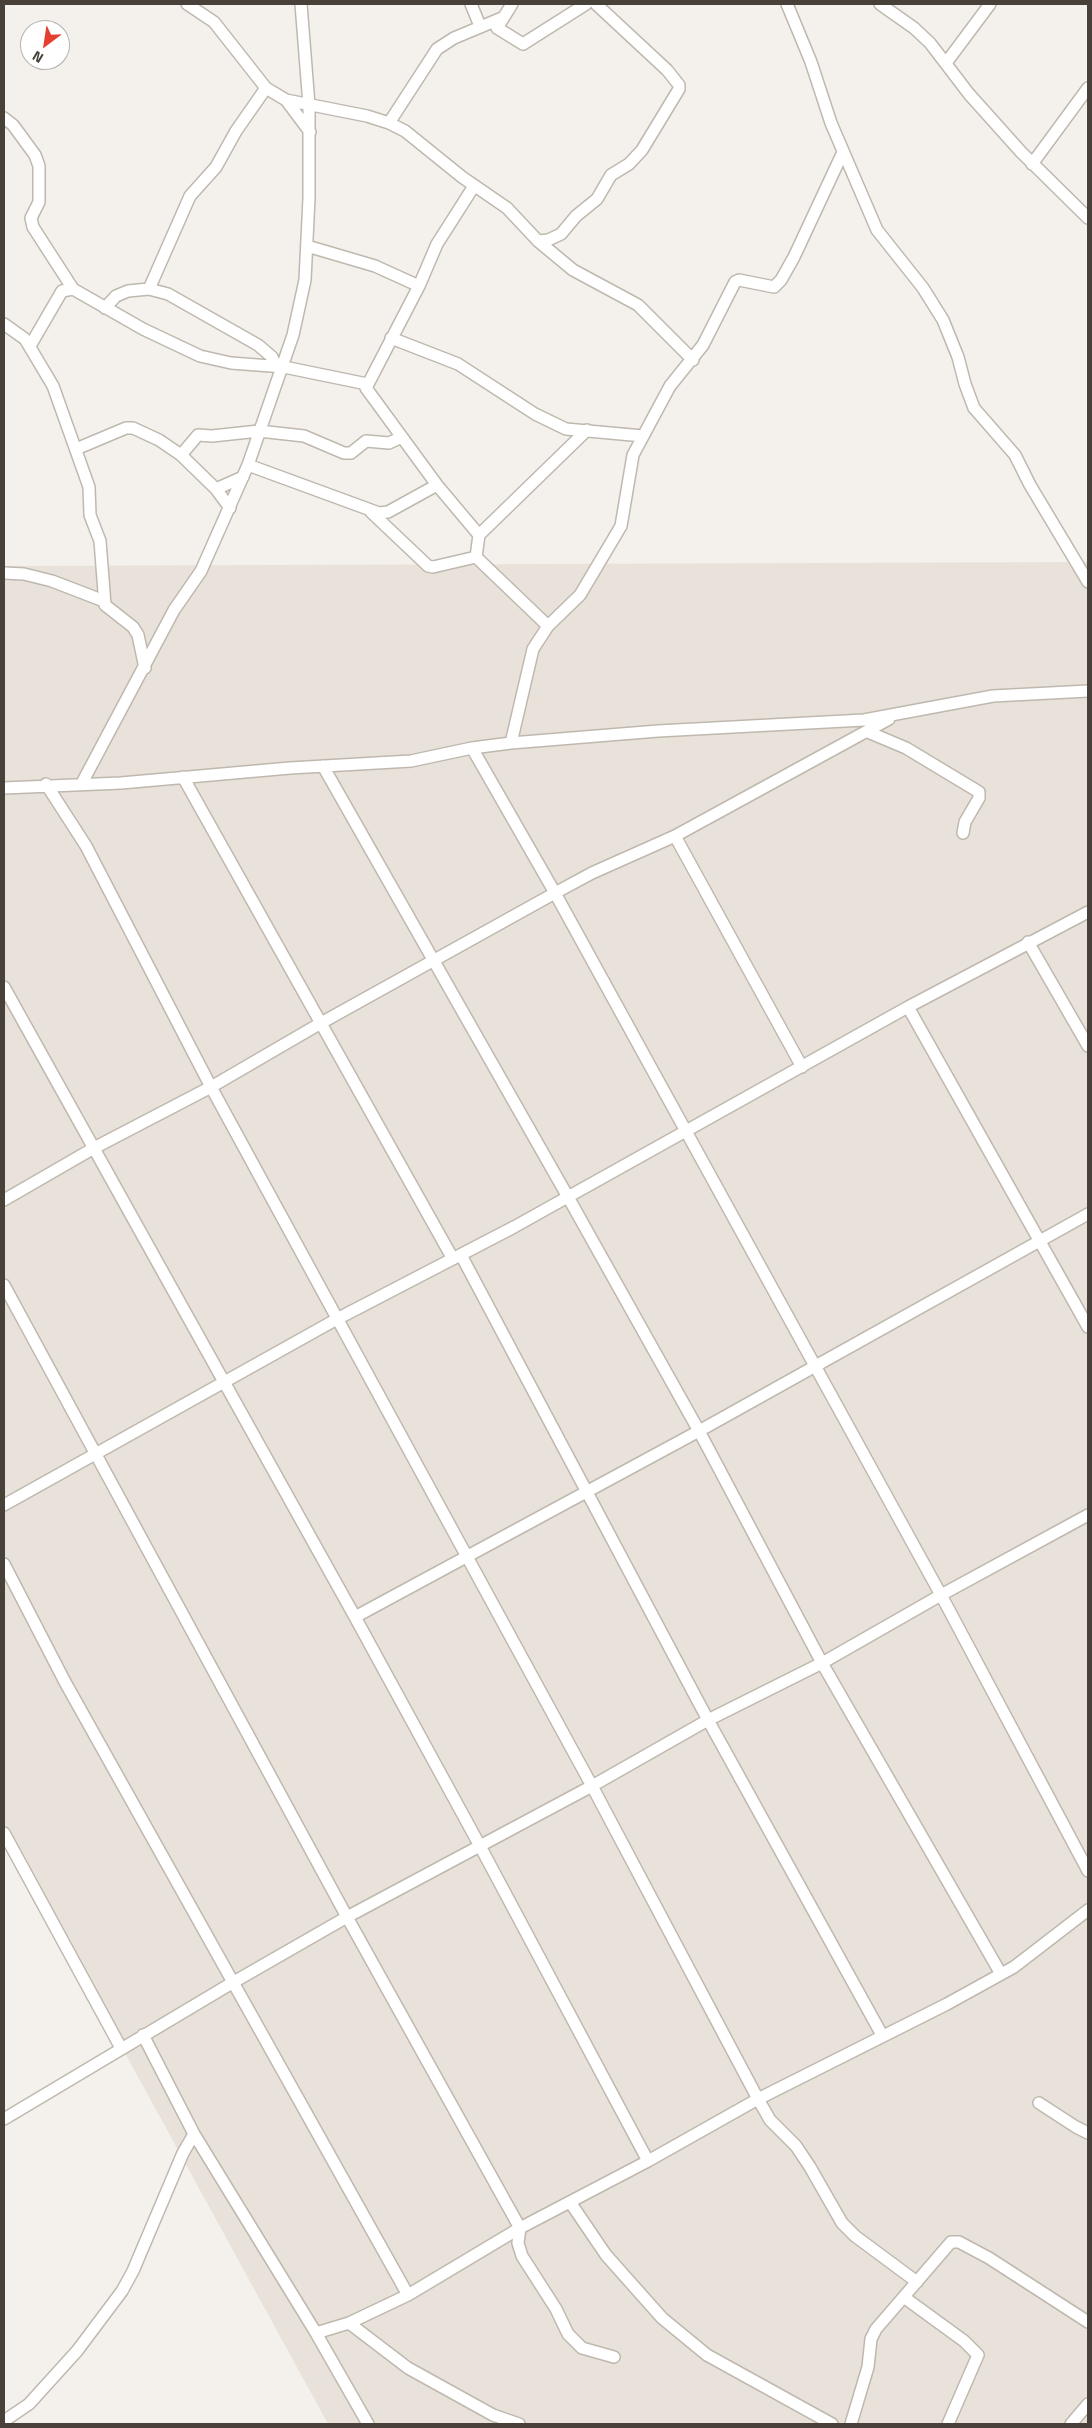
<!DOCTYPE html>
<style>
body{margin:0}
#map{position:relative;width:1092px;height:2428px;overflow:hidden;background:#f4f1ec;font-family:"Titillium Web",sans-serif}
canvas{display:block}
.frame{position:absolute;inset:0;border:5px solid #48413a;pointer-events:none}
.north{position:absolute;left:20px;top:20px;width:50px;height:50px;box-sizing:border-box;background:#fff;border:1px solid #b6b3b0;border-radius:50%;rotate:211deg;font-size:14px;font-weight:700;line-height:20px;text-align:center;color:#48413a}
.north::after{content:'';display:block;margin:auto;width:18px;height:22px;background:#e53f32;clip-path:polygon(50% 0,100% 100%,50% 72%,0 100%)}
</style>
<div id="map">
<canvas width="1092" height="2428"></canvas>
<div class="frame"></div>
<div class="north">N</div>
</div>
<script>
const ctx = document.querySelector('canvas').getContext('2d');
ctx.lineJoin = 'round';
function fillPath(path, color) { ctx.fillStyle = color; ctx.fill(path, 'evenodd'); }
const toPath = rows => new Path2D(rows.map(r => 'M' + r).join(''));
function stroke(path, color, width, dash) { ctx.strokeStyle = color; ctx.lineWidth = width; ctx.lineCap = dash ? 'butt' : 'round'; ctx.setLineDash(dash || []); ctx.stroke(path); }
const residential = toPath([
 [1088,562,1088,2424,328,2424,4,1832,4,566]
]);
const minor = toPath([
 [187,4,214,22,266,88,286,100,367,116,389,123,405,131,462,177,507,208,538,241,573,270,638,305,693,360],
 [471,4,480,26],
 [512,4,497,28,523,44,586,4],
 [787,4,811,62,831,123,877,230,923,288,943,320,958,357,965,384,974,408,1015,455,1030,485,1088,582],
 [880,4,914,28,930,43,969,94,1021,152,1088,218],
 [946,63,990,4],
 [286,100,310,132],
 [4,118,13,125,35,155,39,166,39,202,31,218,33,227,73,289,143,329,200,356,231,363,284,367,367,384],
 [389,123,437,49,454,38,502,18],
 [1032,164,1088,88],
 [474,186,437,244,419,286,366,388,437,485,479,535],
 [538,241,548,240,561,234,576,216,597,199,611,175,629,164,642,150,679,89,679,85,667,70,596,4],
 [307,246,375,266,419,286],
 [149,289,190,196,216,167,236,131,266,88],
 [105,308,116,296,128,291,149,289,168,294,258,345,272,357,276,366],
 [4,324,25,339,53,386,89,487,90,515,100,541,105,605,133,627,138,635,145,668],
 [391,338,458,364,535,414,566,429,643,436],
 [30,346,62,291,73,289],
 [76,449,126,428,133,428,159,440,181,455,216,489,230,508],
 [181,455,198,435,212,436,259,431,304,436,344,453,351,453,366,441,389,443,402,437],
 [248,465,379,513,388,512,437,485],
 [216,489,243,477],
 [371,512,428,566,433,567,476,557],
 [4,573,24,574,52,581,104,601],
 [548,626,476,557,479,535,587,430],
 [868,732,906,748,979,792,979,798,965,822,963,833],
 [511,743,533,649,548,626,580,595,621,526,633,455,670,386,703,345,735,282,739,280,774,287,781,280,794,257,843,152],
 [472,748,555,893,941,1595,1088,1871],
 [323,766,568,1197,699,1431,822,1663,1001,1974],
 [183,777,453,1259],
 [82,783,174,610,201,571,248,465,293,335,305,280,309,198,309,105,301,4],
 [46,784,86,846,211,1087,592,1786,758,2099,770,2120,796,2146,810,2167,842,2223,855,2236,917,2282],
 [4,788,121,783,290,768,411,761,472,748,511,743,658,731,864,720,993,696,1088,691],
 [675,836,802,1067],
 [1028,942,1088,1046],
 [4,987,355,1617,480,1846,648,2161],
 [908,1007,1088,1327],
 [4,1200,94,1148,211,1087,321,1023,555,893,592,873,675,836,889,719],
 [461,1255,708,1720,882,2035],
 [4,1285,347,1917,520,2228,518,2243,522,2256,556,2309,568,2334,582,2348,614,2357],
 [4,1505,337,1319,514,1227,908,1007,1088,912],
 [4,1564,65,1682,408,2295],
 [355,1617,699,1431,1088,1214],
 [4,1833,121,2048],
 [143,2035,194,2134,316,2333,368,2424],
 [1039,2103,1076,2127,1088,2133],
 [4,2119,232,1983,347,1917,592,1786,708,1720,822,1663,941,1595,1088,1515],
 [570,2202,606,2255,662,2318,707,2355,832,2424],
 [905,2298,964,2341,978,2355,948,2424],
 [349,2323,408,2368,493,2415,519,2424],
 [316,2333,349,2323,408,2295,520,2228,648,2161,758,2099,947,2004,1014,1967,1088,1910],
 [4,2421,29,2404,77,2351,122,2291,133,2271,183,2153,194,2134],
 [851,2424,868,2367,871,2339,876,2329,951,2242,959,2242,989,2258,1088,2322],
 [1071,2424,1088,2404]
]);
fillPath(residential, '#e8e2da');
stroke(minor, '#bfb8af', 14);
stroke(minor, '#fff', 11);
</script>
